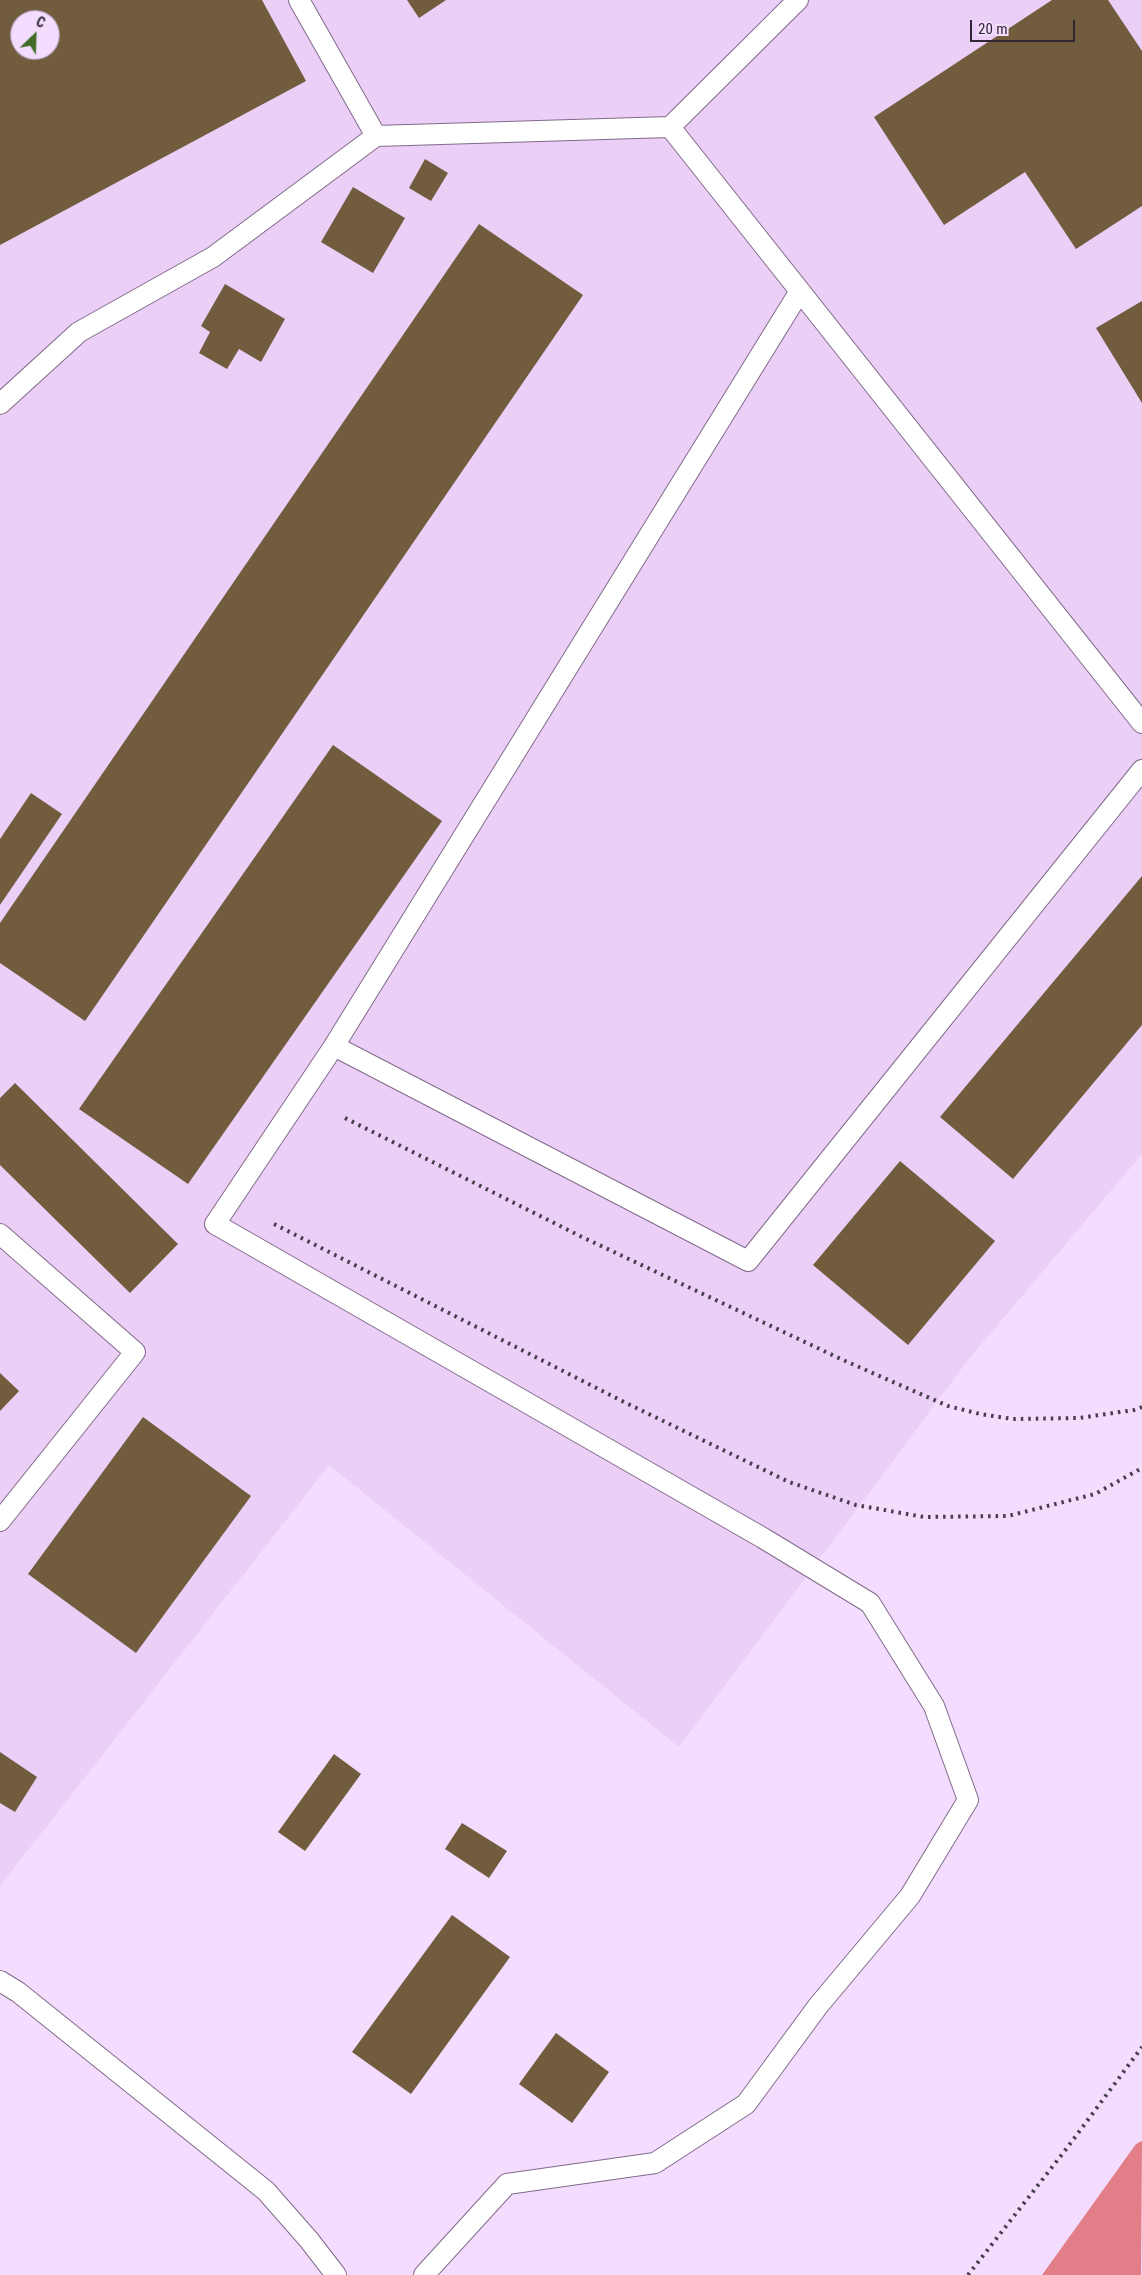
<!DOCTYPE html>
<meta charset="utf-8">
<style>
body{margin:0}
#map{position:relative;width:1142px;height:2275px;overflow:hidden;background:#f3dcfe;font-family:"Roboto Condensed",sans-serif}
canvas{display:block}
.north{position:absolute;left:10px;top:10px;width:50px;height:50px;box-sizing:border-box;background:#f3dcfe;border:1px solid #a594ad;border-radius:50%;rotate:24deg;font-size:14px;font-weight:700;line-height:20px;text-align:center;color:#2f2733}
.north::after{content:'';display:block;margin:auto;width:18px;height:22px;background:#426b27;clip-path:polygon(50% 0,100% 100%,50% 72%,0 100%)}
.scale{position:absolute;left:970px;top:20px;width:105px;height:22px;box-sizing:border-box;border:2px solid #2f2733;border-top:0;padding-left:6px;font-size:15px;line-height:18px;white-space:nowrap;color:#2f2733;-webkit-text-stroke:4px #f3dcfe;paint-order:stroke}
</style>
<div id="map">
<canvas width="1142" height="2275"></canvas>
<div class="north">С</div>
<div class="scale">20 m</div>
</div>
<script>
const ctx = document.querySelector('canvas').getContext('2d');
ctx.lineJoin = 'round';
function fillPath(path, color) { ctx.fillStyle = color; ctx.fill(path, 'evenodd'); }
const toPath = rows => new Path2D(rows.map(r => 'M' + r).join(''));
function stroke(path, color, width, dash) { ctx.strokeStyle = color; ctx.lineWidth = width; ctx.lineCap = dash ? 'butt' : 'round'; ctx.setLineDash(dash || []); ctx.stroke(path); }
const built = toPath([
 [0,0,1142,0,1142,1154,968,1360,679,1747,329,1465,0,1886],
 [20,20,50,20,50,50,20,50]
]);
const forest = toPath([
 [1142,2141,1141,2275,1042,2275,1136,2144]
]);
const building = toPath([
 [0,0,262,0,306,81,0,245],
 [20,20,50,20,50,50,20,50],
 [407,0,446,0,419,18],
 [1052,0,1108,0,1142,51,1142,206,1076,249,1025,172,944,225,874,117],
 [425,159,448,173,431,201,409,188],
 [353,187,405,218,373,273,321,242],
 [479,224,583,295,85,1021,0,963,0,923],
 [225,284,285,319,261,362,239,349,227,369,199,353,210,332,201,326],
 [1142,301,1142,403,1096,328],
 [333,745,442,821,188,1184,79,1109],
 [31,793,62,814,0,905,0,839],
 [1142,876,1142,1025,1013,1179,940,1117],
 [15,1083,178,1244,130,1293,0,1165,0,1098],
 [900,1161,995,1241,908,1345,813,1265],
 [0,1373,19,1391,0,1411],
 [143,1417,251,1496,136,1653,28,1574],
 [0,1752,37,1777,15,1812,0,1803],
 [334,1754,361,1774,305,1851,278,1832],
 [462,1823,507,1851,489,1878,445,1849],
 [452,1915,510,1957,411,2094,352,2052],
 [556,2033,609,2072,572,2123,519,2084]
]);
const service = toPath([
 [299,0,376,136],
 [798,0,670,127,1142,723],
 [0,404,79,332,213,257,376,136,670,127],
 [334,1046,800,291],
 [0,1234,135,1352,0,1521],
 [0,1981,18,1992,266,2191,309,2240,336,2275],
 [424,2275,507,2184,655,2163,746,2104,818,2006,910,1896,968,1800,934,1706,870,1603,763,1538,215,1224,334,1046,748,1261,1142,770]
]);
const rail = toPath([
 [345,1118,580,1236,843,1360,948,1406,980,1414,1013,1419,1079,1418,1134,1410,1142,1407],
 [274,1224,622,1401,789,1482,856,1505,924,1517,1008,1516,1095,1494,1142,1468],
 [968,2275,1067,2148,1142,2047]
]);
fillPath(built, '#ebcff7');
fillPath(forest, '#e17e87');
fillPath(building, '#715c3e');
stroke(service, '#806b89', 22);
stroke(service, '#fff', 20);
stroke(rail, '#473d4c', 4, [2.5, 5]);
</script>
